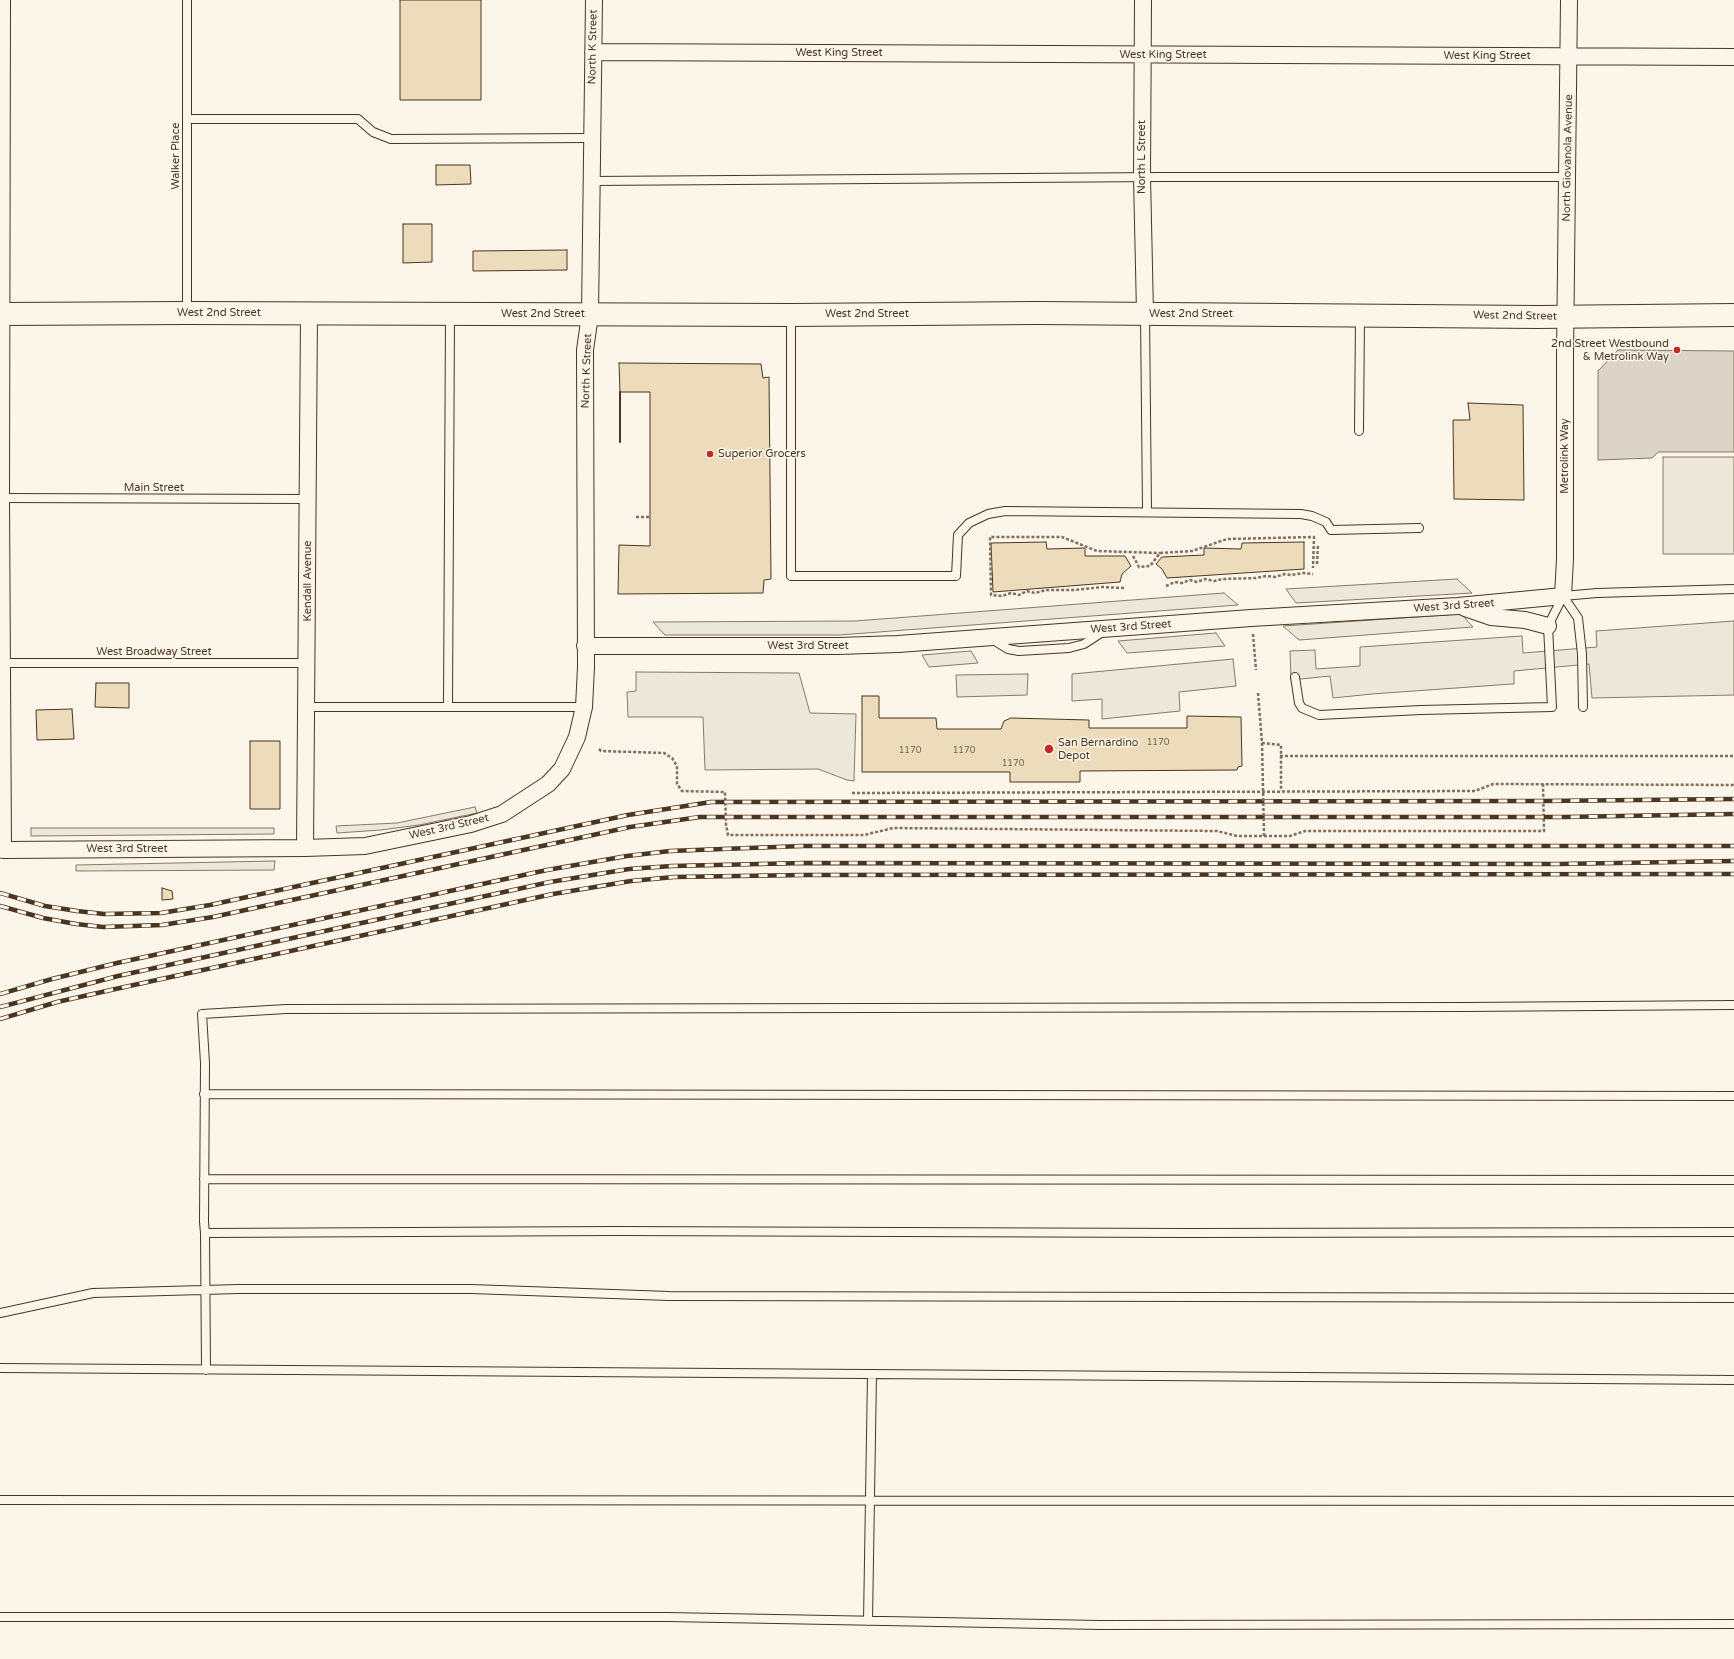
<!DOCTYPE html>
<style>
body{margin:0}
canvas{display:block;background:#fbf6e9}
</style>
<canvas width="1734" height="1659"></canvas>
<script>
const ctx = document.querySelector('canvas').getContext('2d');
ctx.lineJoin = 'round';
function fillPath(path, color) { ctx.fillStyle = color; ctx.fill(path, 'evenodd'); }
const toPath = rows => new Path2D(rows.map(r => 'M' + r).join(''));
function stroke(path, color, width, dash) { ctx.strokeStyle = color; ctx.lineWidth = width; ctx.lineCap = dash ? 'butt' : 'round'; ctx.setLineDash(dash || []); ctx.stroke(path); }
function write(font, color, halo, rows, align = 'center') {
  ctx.font = font + ' "Varela Round",sans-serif'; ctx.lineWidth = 3; ctx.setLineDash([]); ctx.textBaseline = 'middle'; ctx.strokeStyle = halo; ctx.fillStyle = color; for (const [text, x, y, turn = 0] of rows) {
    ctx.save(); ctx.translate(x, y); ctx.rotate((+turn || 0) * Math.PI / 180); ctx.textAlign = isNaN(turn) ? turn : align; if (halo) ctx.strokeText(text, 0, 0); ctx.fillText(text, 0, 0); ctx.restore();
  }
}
const parking = toPath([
 [1663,457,1734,457,1734,554,1663,554,1663,457],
 [1457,579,1472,593,1296,603,1286,589,1457,579],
 [1224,593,1238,605,839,635,665,635,653,622,855,621,1224,593],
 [1461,614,1473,627,1299,640,1283,626,1461,614],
 [1734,621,1734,695,1592,698,1589,664,1514,671,1514,684,1512,684,1372,694,1333,698,1330,676,1291,680,1290,651,1315,650,1316,669,1360,666,1360,647,1522,636,1523,653,1597,647,1596,631,1734,621],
 [1216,633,1225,646,1127,653,1118,641,1216,633],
 [971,651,978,663,929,667,922,655,971,651],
 [1233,659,1236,686,1179,692,1180,711,1102,719,1102,699,1072,701,1072,674,1233,659],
 [636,672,799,673,810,713,856,714,854,781,847,780,818,769,705,770,703,717,628,717,627,692,636,691,636,672],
 [1028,674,1027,695,957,697,956,675,1028,674],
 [475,807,477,813,419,825,381,830,337,833,336,826,397,823,475,807],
 [31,828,274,828,274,834,31,836,31,828],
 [275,861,274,870,76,871,76,865,275,861]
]);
const water = toPath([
 [1618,350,1734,351,1734,452,1658,452,1652,458,1598,460,1598,371,1618,350]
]);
const building = toPath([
 [400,0,481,0,481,100,400,100,400,0],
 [436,165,470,165,471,184,436,185,436,165],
 [403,224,432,224,432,262,403,263,403,224],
 [567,250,567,270,473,271,473,251,567,250],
 [619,363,761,364,763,378,769,377,771,579,764,580,763,593,618,594,619,545,650,546,650,392,620,392,619,363],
 [1468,403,1523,405,1524,500,1454,499,1453,420,1470,420,1468,403],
 [1046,542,1047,549,1085,548,1085,556,1125,556,1131,566,1122,574,1120,582,993,592,991,543,1046,542],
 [1304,542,1304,569,1167,578,1162,569,1156,564,1162,557,1204,555,1204,548,1241,549,1242,543,1304,542],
 [96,683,129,683,129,708,95,707,96,683],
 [862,696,879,696,879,718,936,718,937,729,1001,729,1004,721,1011,718,1089,720,1089,728,1187,728,1187,716,1241,717,1242,766,1238,767,1237,770,1080,771,1080,782,1010,782,1010,772,862,772,862,696],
 [72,709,74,739,37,740,36,710,72,709],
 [250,741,280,741,280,809,250,809,250,741],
 [162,888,172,891,173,899,162,900,162,888]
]);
const path = toPath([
 [636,517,650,517],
 [1133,556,1139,567,1150,566,1160,553,1192,551,1227,539,1314,537,1313,568],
 [1317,564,1318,544],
 [1166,586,1175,582,1182,583,1190,580,1197,582,1205,579,1214,581,1223,579,1256,578,1266,576,1275,577,1285,574,1291,575,1303,573,1313,574],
 [1124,588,1102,587,1075,590,1046,590,1035,593,1027,591,1019,595,1011,593,1002,596,991,595,990,537,1062,537,1097,551,1160,553],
 [1253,634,1256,670],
 [1258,693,1262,743,1281,745,1281,791],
 [599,749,601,751,664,753,672,758,677,766,677,784,682,791,725,792,726,825,728,835,864,835,893,828,1217,831,1237,836,1290,836,1305,831,1544,831,1543,784],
 [1280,756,1734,756],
 [852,793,1475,791,1493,784,1734,785]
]);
const service = toPath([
 [187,119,358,119,373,132,391,139,592,138],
 [591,181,1162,177,1568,177],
 [187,313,187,0],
 [1145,314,1147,511],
 [791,315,791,576,956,576,958,535,969,523,988,514,1005,511,1301,514,1312,516,1326,522,1331,530,1419,528],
 [1359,431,1360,316],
 [0,498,309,499],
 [1563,596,1597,593,1734,589],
 [1563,596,1578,618,1582,654,1583,707],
 [992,639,1008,649,1019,651,1069,648,1084,644,1101,633],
 [0,663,307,663],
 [1295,677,1299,703,1302,708,1319,715,1421,710,1552,707,1548,626,1563,596],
 [307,707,584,707],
 [448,707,450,316],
 [204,1094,1734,1096],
 [204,1179,1734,1180],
 [205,1233,615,1231,1187,1233,1734,1232],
 [0,1313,93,1293,239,1289,471,1289,669,1296,1734,1298],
 [0,1368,1734,1380],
 [206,1370,205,1233,204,1222,205,1063,202,1014,286,1009,1463,1007,1734,1005],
 [0,1500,1734,1501],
 [0,1617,667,1617,1101,1625,1734,1624],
 [868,1621,872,1374]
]);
const minor = toPath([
 [2,0,1,498,3,850,305,848,365,846,471,824,502,814,548,784,562,769,577,737,584,707,586,667,585,350,590,315,594,0],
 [1143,0,1142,177,1145,313],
 [593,52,1734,57],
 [1465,608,1491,617,1525,620,1548,626],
 [585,646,838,646,898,644,1251,618,1458,606,1563,596,1565,559,1565,357,1569,0],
 [305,848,309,314]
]);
const secondary = toPath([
 [0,314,187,313,791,315,1037,313,1538,317,1734,315]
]);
const rail = toPath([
 [0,893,45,906,77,911,104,914,161,913,210,905,628,815,711,802,1543,801,1734,799],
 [0,906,43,918,76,924,103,927,162,925,213,917,630,827,700,817,1565,817,1734,814],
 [0,994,52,979,117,963,547,870,627,856,670,851,802,846,1734,846],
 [0,1007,118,976,550,882,629,869,672,866,804,863,1558,864,1734,861],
 [0,1019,57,1002,120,988,553,894,631,881,674,877,804,875,1734,874]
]);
const pathBridge = toPath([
 [1262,743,1264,836]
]);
const wall = toPath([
 [620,392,620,442]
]);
const markers = [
 [1677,350,4,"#c62828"],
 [710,454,4,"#c62828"],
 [1049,749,5,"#c62828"]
];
const numberNames = [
 ["1170",1158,743],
 ["1170",910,751],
 ["1170",964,751],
 ["1170",1013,764]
];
const streetNames = [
 ["North K Street",593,47,-89],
 ["West King Street",839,53],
 ["West King Street",1163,55],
 ["West King Street",1487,56],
 ["Walker Place",176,156,-90],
 ["North L Street",1142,157,-90],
 ["North Giovanola Avenue",1568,158,-89],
 ["West 2nd Street",219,313],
 ["West 2nd Street",543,314],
 ["West 2nd Street",867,314],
 ["West 2nd Street",1191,314],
 ["West 2nd Street",1515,316,1],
 ["North K Street",587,371,-88],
 ["Metrolink Way",1565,456,-90],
 ["Main Street",154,488],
 ["Kendall Avenue",308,581,-90],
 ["West 3rd Street",1454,606,-4],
 ["West 3rd Street",1131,627,-4],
 ["West 3rd Street",808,646],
 ["West Broadway Street",154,652],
 ["West 3rd Street",449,827,-13],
 ["West 3rd Street",127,849]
];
const poiNames = [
 ["2nd Street Westbound",1669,344,"right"],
 ["& Metrolink Way",1669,357,"right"],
 ["Superior Grocers",718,454],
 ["San Bernardino",1058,743],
 ["Depot",1058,756]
];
fillPath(parking, '#ede7d9');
stroke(parking, '#887966', 1);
fillPath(water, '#dcd4c6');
stroke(water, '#887966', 1);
fillPath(building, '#ecdcbc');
stroke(building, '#4a3520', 1);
stroke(service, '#4a3520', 10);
stroke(minor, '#4a3520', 18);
stroke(secondary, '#4a3520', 24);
stroke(path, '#7f6f5c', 2.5, [3, 2]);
stroke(service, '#fbf6e9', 8);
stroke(minor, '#fbf6e9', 16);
stroke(secondary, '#fbf6e9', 22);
stroke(rail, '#4a3520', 4.5);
stroke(rail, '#fbf6e9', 3, [9]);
stroke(pathBridge, '#7f6f5c', 2.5, [3, 2]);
stroke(wall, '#4a3520', 2);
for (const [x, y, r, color] of markers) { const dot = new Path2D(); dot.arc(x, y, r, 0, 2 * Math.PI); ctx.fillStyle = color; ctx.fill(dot); stroke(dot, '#fbf6e9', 1.5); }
write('9px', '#725f47', null, numberNames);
write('11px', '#4a3520', '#fbf6e9', streetNames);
write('11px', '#4a3520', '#fbf6e9', poiNames, 'left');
</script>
